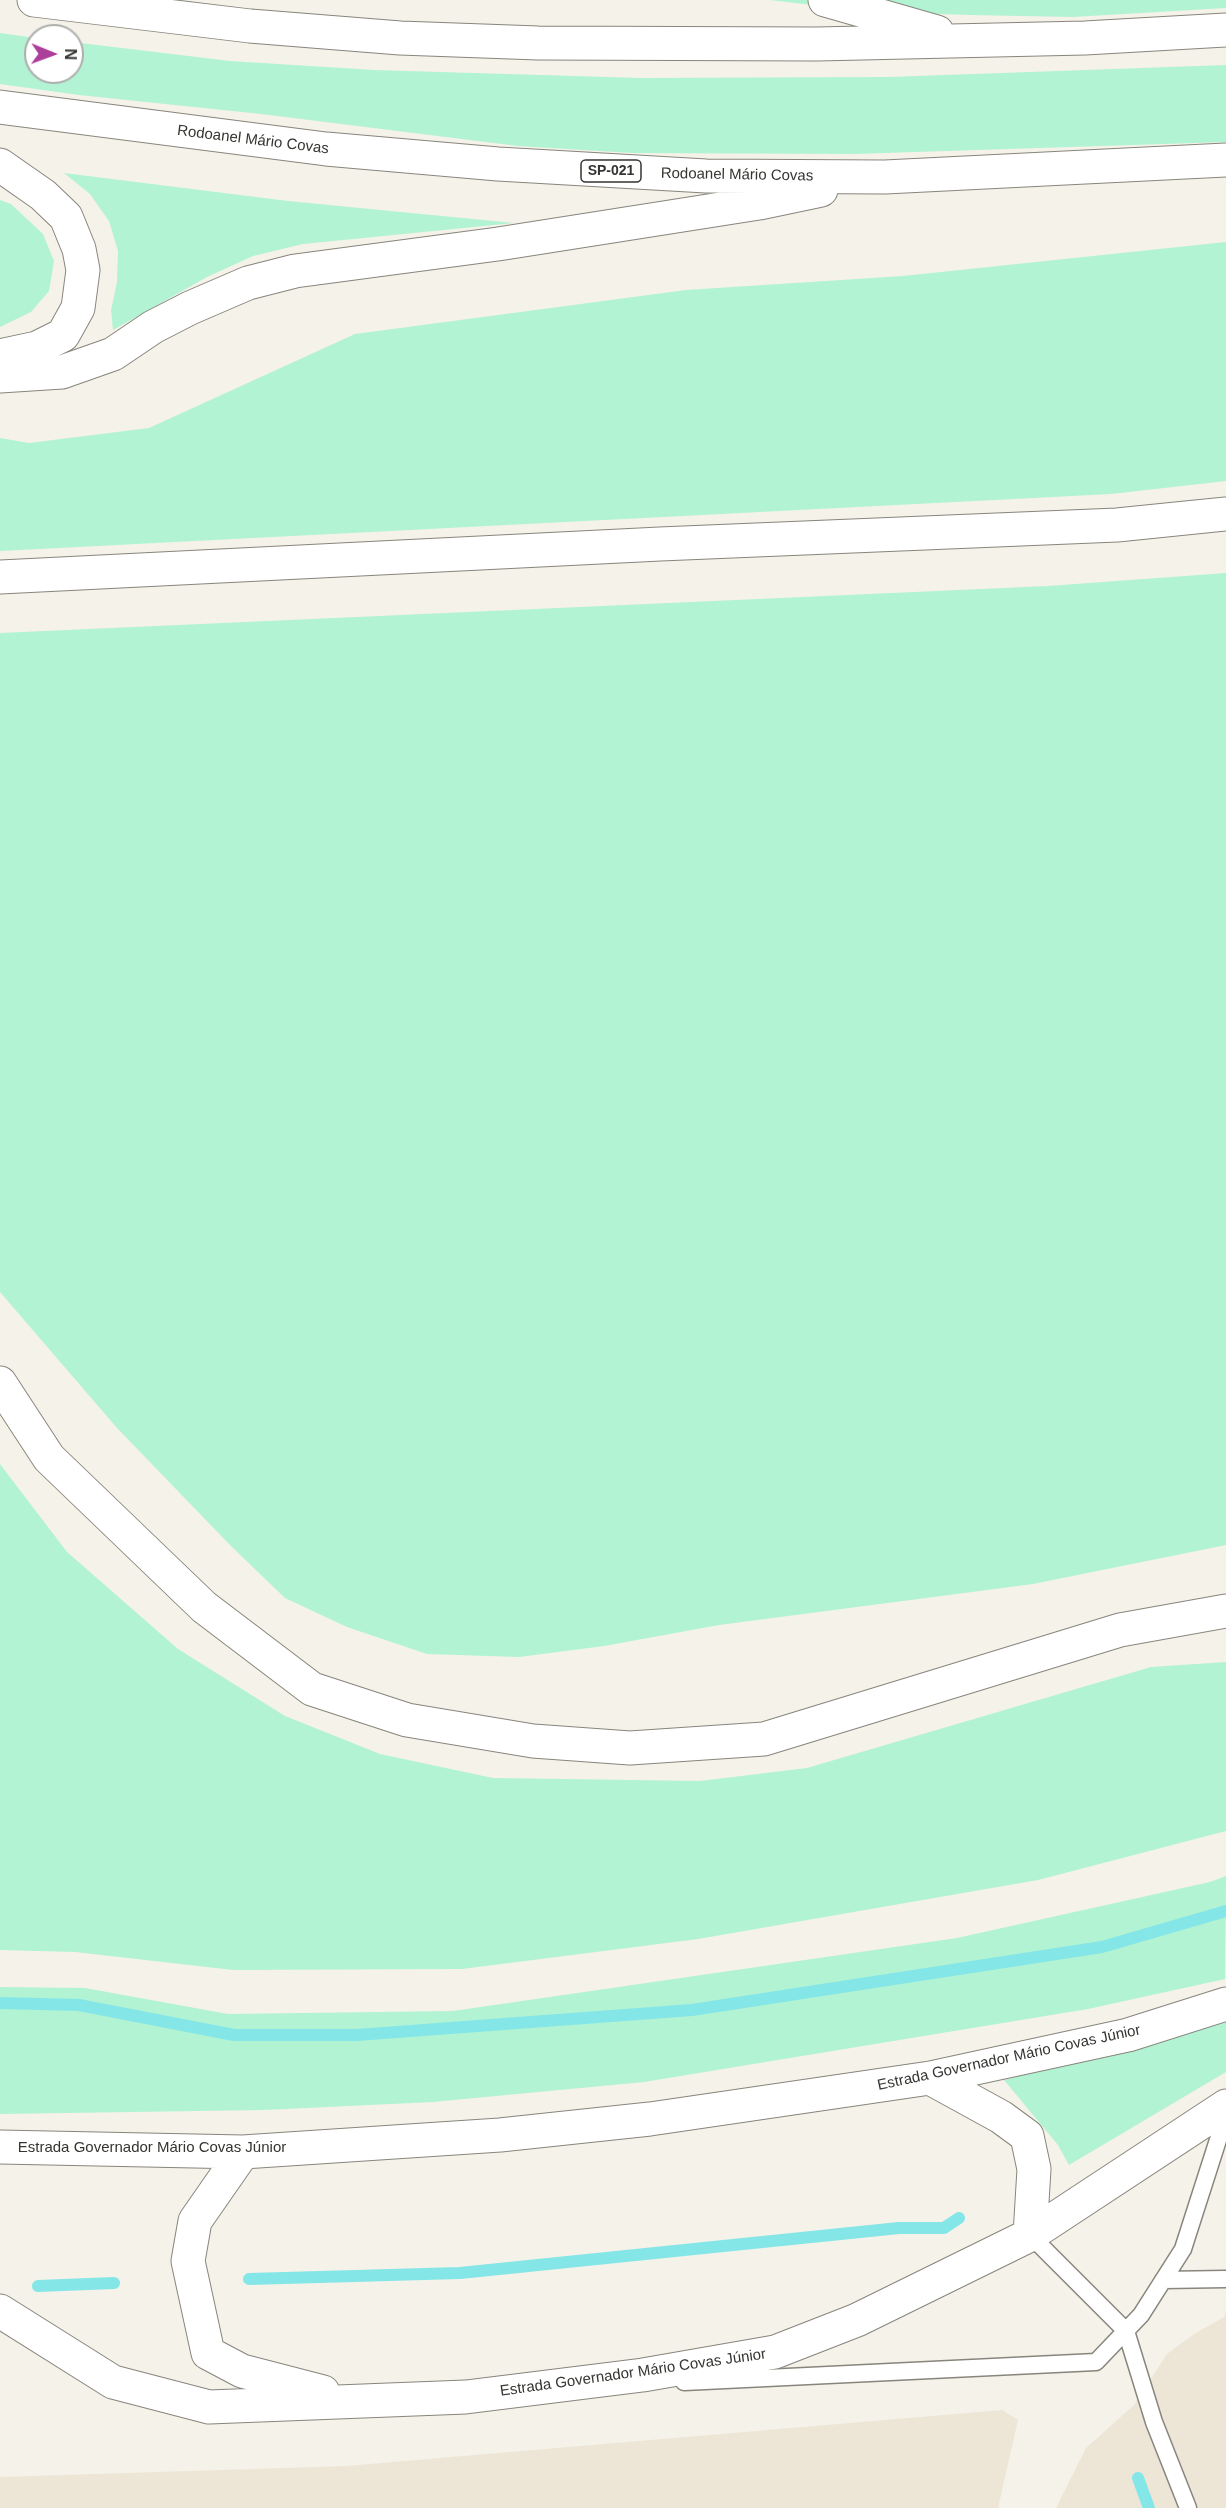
<!DOCTYPE html>
<meta charset="utf-8">
<style>
body{margin:0}
#map{position:relative;width:1226px;height:2508px;overflow:hidden;background:#f5f2e9;font-family:Helvetica,sans-serif}
canvas{display:block}
.north{position:absolute;left:24px;top:24px;width:60px;height:60px;box-sizing:border-box;background:#fff;border:2px solid #aeaead;border-radius:50%;rotate:91deg;font-size:16px;font-weight:700;line-height:24px;text-align:center;color:#353431}
.north::after{content:'';display:block;margin:auto;width:21px;height:27px;background:#ac3e9c;clip-path:polygon(50% 0,100% 100%,50% 72%,0 100%)}
</style>
<div id="map">
<canvas width="1226" height="2508"></canvas>
<div class="north">N</div>
</div>
<script>
const ctx = document.querySelector('canvas').getContext('2d');
ctx.lineJoin = 'round';
function fillPath(path, color) { ctx.fillStyle = color; ctx.fill(path, 'evenodd'); }
const toPath = rows => new Path2D(rows.map(r => 'M' + r).join(''));
function stroke(path, color, width, dash) { ctx.strokeStyle = color; ctx.lineWidth = width; ctx.lineCap = dash ? 'butt' : 'round'; ctx.setLineDash(dash || []); ctx.stroke(path); }
function write(font, color, halo, rows, align = 'center') {
  ctx.font = font + ' Helvetica,sans-serif'; ctx.lineWidth = 4.5; ctx.setLineDash([]); ctx.textBaseline = 'middle'; ctx.strokeStyle = halo; ctx.fillStyle = color; for (const [text, x, y, turn = 0] of rows) {
    ctx.save(); ctx.translate(x, y); ctx.rotate((+turn || 0) * Math.PI / 180); ctx.textAlign = isNaN(turn) ? turn : align; if (halo) ctx.strokeText(text, 0, 0); ctx.fillText(text, 0, 0); ctx.restore();
  }
}
const built = toPath([
 [1226,2311,1226,2508,1056,2508,1086,2448,1134,2405,1167,2354,1194,2334,1224,2317],
 [1002,2410,1018,2420,998,2508,0,2508,0,2477,346,2466]
]);
const green = toPath([
 [770,0,1226,0,1226,8,1073,17,970,15,872,12],
 [0,33,36,38,36,72,72,72,72,42,230,61,374,70,640,78,889,77,1226,65,1226,142,853,154,632,153,518,146,261,114,79,95,0,84],
 [64,173,288,201,514,223,303,244,253,256,207,277,113,330,111,310,117,282,118,251,109,221,90,194],
 [0,200,11,204,43,234,54,261,49,291,31,312,0,327],
 [1226,242,1226,481,1111,494,0,551,0,438,29,443,149,428,355,334,686,290,903,276],
 [1226,573,1226,1545,1033,1584,719,1625,604,1646,519,1657,427,1654,347,1627,285,1598,231,1546,117,1428,0,1292,0,633,1048,586],
 [0,1464,67,1552,178,1649,285,1716,380,1754,493,1778,700,1781,807,1768,1151,1667,1226,1662,1226,1831,1038,1880,698,1939,462,1969,233,1970,75,1952,0,1950],
 [1226,1876,1225,1979,1088,2009,644,2082,433,2102,264,2110,0,2114,0,1987,85,1988,228,2014,453,2011,957,1938,1210,1882],
 [1226,2022,1226,2072,1069,2165,1058,2145,1004,2080]
]);
const stream = toPath([
 [0,2003,79,2005,234,2035,357,2035,692,2010,1102,1947,1226,1911],
 [249,2279,460,2273,899,2228,944,2228,959,2218],
 [38,2286,114,2283],
 [1138,2478,1149,2508]
]);
const lane = toPath([
 [1030,2235,1126,2331,1154,2422,1188,2508],
 [1163,2280,1226,2279],
 [684,2382,1096,2362,1141,2315,1183,2249,1226,2115]
]);
const street = toPath([
 [0,577,660,544,1117,525,1226,514],
 [0,1383,49,1458,204,1607,312,1689,407,1720,533,1741,630,1748,764,1739,1120,1630,1226,1611]
]);
const highway = toPath([
 [34,0,250,26,400,38,538,43,817,44,1085,38,1226,30],
 [825,0,937,32],
 [0,107,326,149,498,164,706,176,885,177,1226,160],
 [0,165,43,195,66,217,79,249,83,270,78,308,63,335,37,348,0,356],
 [0,376,62,372,113,354,153,327,190,308,248,283,295,271,498,244,759,203,821,190],
 [930,2078,1001,2117,1027,2136,1034,2169,1030,2235],
 [0,2147,243,2152,500,2135,650,2119,930,2078,1128,2035,1226,2004],
 [243,2152,195,2221,188,2261,208,2353,242,2371,323,2392],
 [0,2311,113,2382,209,2407,466,2397,643,2375,775,2352,857,2320,1030,2235,1226,2106]
]);
const shields = [
 [611,171,60]
];
const shieldNames = [
 ["SP-021",611,171]
];
const streetNames = [
 ["Rodoanel Mário Covas",253,140,7],
 ["Rodoanel Mário Covas",737,175,1],
 ["Estrada Governador Mário Covas Júnior",1009,2058,-12],
 ["Estrada Governador Mário Covas Júnior",152,2148],
 ["Estrada Governador Mário Covas Júnior",633,2373,-8]
];
fillPath(built, '#ede6d7');
fillPath(green, '#b2f3d3');
stroke(stream, '#85e6e7', 12);
stroke(lane, '#88857d', 19);
stroke(street, '#88857d', 35);
stroke(highway, '#88857d', 35);
stroke(lane, '#fff', 16);
stroke(street, '#fff', 33);
stroke(highway, '#fff', 33);
for (const [x, y, w] of shields) { const box = new Path2D(); box.roundRect(x - w / 2, y - 11, w, 22, 4.5); ctx.fillStyle = '#fff'; ctx.fill(box); stroke(box, '#353431', 1.5); }
write('bold 14px', '#353431', null, shieldNames);
write('15px', '#353431', '#fff', streetNames);
</script>
